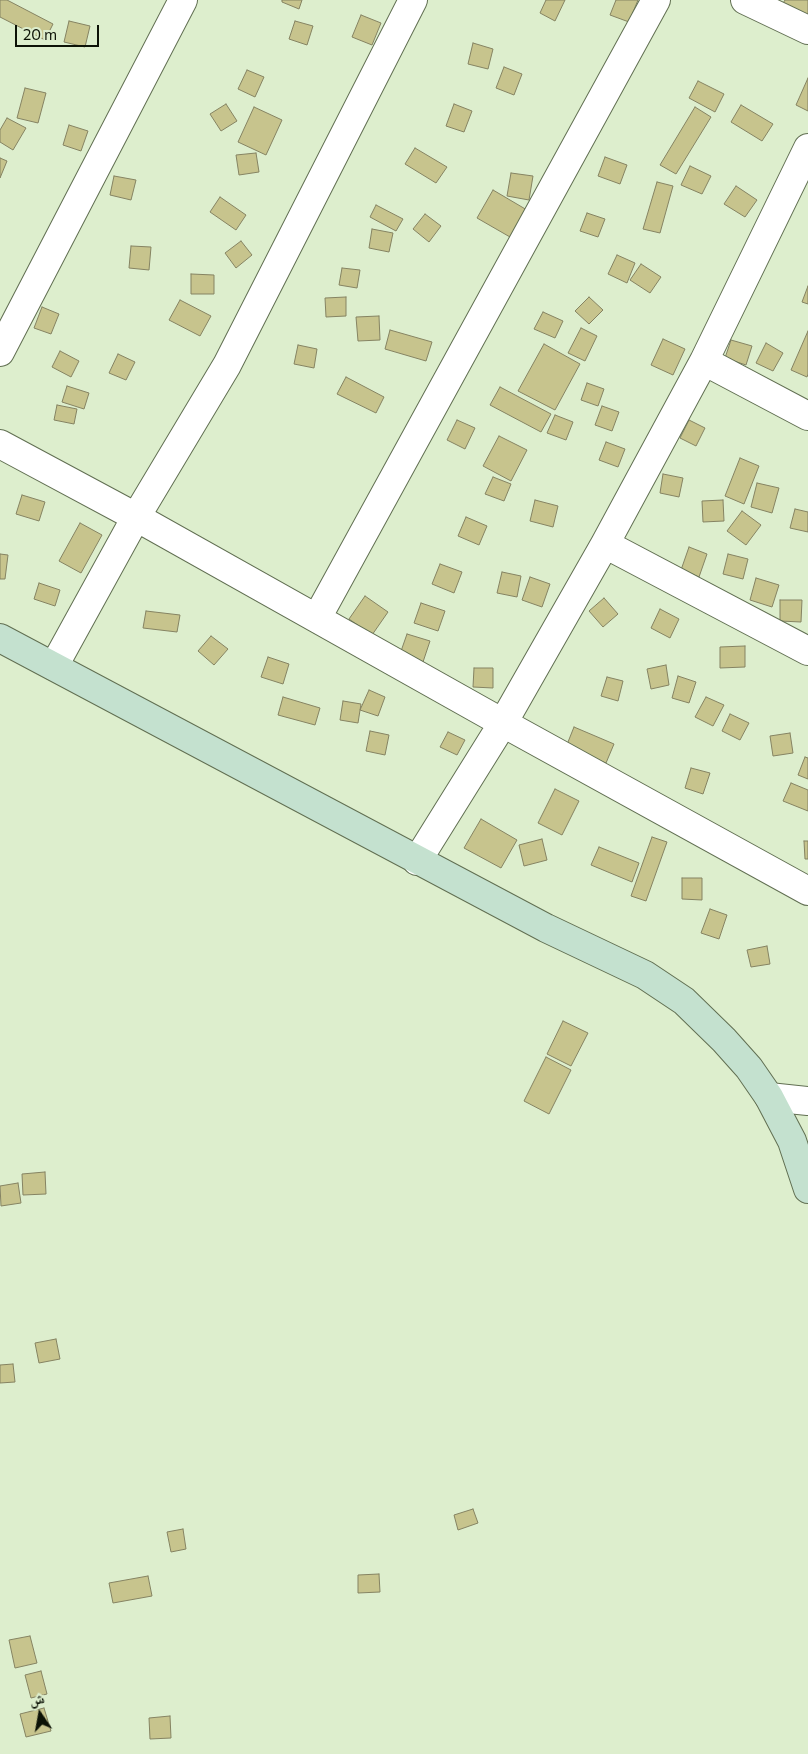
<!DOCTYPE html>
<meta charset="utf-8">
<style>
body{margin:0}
#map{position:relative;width:808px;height:1754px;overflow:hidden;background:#ddeecd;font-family:Commissioner,"Noto Naskh Arabic",sans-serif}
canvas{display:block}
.north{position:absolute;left:15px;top:1689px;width:50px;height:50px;-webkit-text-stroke:4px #ddeecd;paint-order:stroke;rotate:348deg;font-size:14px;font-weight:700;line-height:20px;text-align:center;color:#0c1206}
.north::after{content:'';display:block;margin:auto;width:18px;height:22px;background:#0c1206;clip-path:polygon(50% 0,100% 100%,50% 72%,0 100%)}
.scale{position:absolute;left:15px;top:25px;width:84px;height:22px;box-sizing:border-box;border:2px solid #0c1206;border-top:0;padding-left:6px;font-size:15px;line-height:18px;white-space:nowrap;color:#0c1206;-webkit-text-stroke:4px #ddeecd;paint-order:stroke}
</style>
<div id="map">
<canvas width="808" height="1754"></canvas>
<div class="north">ش</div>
<div class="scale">20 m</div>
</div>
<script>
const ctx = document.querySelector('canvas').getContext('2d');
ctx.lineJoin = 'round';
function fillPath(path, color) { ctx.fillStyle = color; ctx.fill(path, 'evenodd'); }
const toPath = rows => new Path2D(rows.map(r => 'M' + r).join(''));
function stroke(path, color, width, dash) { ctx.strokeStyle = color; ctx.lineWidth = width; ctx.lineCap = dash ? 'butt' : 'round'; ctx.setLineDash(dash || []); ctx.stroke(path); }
const building = toPath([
 [0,0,7,0,53,24,45,40,0,17,0,0],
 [282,0,302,0,299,9,282,2,282,0],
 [546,0,565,0,555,21,540,13,546,0],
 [616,0,638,0,629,22,610,15,616,0],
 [785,0,808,0,808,18,782,5,785,0],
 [361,15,381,23,372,45,352,37,361,15],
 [69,21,90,26,85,47,64,42,69,21],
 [295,21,313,26,307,45,289,39,295,21],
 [473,43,493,49,488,69,468,64,473,43],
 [504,67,522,74,514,95,496,88,504,67],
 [247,70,264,77,255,97,238,89,247,70],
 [808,78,808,111,796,105,808,78],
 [698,81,724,94,715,112,689,98,698,81],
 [25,88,46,93,38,123,17,118,25,88],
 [226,104,237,121,221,131,210,114,226,104],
 [454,104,472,111,464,132,446,126,454,104],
 [741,105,773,124,762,141,731,122,741,105],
 [254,107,282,120,266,155,238,142,254,107],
 [695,107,711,117,676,174,660,165,695,107],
 [7,118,26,128,13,150,0,142,0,130,7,118],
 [69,125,88,131,81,151,63,145,69,125],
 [415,148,447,167,436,183,405,164,415,148],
 [256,153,259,172,239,175,236,155,256,153],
 [605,157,627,165,620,184,598,176,605,157],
 [0,158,7,161,0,178,0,158],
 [690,166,711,176,702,194,681,185,690,166],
 [511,173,533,176,529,200,507,196,511,173],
 [114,176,136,180,131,200,110,195,114,176],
 [657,182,673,186,660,233,643,229,657,182],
 [736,186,757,200,745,217,724,204,736,186],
 [493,190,527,210,510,237,477,218,493,190],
 [220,197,246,215,236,230,210,212,220,197],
 [376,205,403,219,396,231,370,217,376,205],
 [587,213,605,219,598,237,580,231,587,213],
 [425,214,441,226,429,242,413,229,425,214],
 [372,229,393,233,389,252,369,248,372,229],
 [241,241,252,255,236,268,225,253,241,241],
 [131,246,151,247,149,270,129,268,131,246],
 [617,255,635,263,627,283,608,274,617,255],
 [641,264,661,277,650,293,630,280,641,264],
 [342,268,360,270,357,288,339,285,342,268],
 [191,274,214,275,214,294,191,294,191,274],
 [808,286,808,304,802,302,808,286],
 [346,297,346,316,326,317,325,298,346,297],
 [589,297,603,310,589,324,575,311,589,297],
 [180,300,211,316,200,336,169,320,180,300],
 [42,307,59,314,51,334,34,328,42,307],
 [543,312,563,321,555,338,534,329,543,312],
 [379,316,380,340,358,341,356,317,379,316],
 [581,328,597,336,585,361,568,353,581,328],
 [390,330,432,342,426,361,385,349,390,330],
 [808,331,808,374,807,377,791,370,808,331],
 [663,339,685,349,673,375,651,365,663,339],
 [731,340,752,346,746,365,725,358,731,340],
 [766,343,783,353,773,371,756,363,766,343],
 [544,344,580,364,555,410,518,391,544,344],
 [298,345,317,349,314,368,294,364,298,345],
 [60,351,79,361,71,377,52,367,60,351],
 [118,354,135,362,126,380,109,373,118,354],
 [346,377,384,397,376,413,337,394,346,377],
 [587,383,604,389,598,406,581,400,587,383],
 [67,386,89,393,84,409,62,402,67,386],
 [500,387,551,414,541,432,490,405,500,387],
 [57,405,77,409,74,424,54,420,57,405],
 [602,406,619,412,612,431,595,425,602,406],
 [555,415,573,422,566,440,547,433,555,415],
 [457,420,475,428,465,449,447,440,457,420],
 [689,420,705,428,696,446,680,438,689,420],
 [499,436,527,450,511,481,483,466,499,436],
 [606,442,625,449,618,467,599,460,606,442],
 [740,458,759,466,744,504,725,496,740,458],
 [663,474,683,478,679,497,660,493,663,474],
 [493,477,511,484,504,501,485,494,493,477],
 [757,483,779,488,772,513,751,507,757,483],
 [22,495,45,502,39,521,16,514,22,495],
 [535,500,558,506,553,527,530,521,535,500],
 [723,500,724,521,703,522,702,501,723,500],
 [795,509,808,512,808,532,790,528,795,509],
 [742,511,761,525,746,545,727,531,742,511],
 [466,517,487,526,479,545,458,536,466,517],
 [80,523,102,535,81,573,59,561,80,523],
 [689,547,707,554,699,577,681,570,689,547],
 [0,554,8,555,5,579,0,579,0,554],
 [728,554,748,559,743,579,723,574,728,554],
 [440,564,462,572,454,593,432,584,440,564],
 [502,572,521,576,517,597,497,593,502,572],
 [530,577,550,584,542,607,522,600,530,577],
 [756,578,779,585,772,607,750,600,756,578],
 [39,583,60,590,55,606,34,599,39,583],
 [365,596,388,612,372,635,349,619,365,596],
 [604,598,618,614,603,627,589,611,604,598],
 [780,600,802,600,801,622,780,621,780,600],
 [421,603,445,611,438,631,414,623,421,603],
 [660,609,679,619,670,638,651,628,660,609],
 [146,611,180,615,177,632,143,628,146,611],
 [407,634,430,641,423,662,400,654,407,634],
 [211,636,228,649,214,665,198,651,211,636],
 [745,646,745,667,720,668,720,647,745,646],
 [268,657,289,664,283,684,261,677,268,657],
 [666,665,669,685,651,689,647,669,666,665],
 [474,668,493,668,493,688,473,687,474,668],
 [678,676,696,682,689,703,672,698,678,676],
 [607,677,623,681,618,701,601,696,607,677],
 [369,690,385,697,378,716,360,710,369,690],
 [283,697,320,708,315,725,278,715,283,697],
 [706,697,724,705,713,726,695,717,706,697],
 [343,701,361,704,358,723,340,720,343,701],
 [730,714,749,723,740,740,722,731,730,714],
 [574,727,614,744,606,763,566,747,574,727],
 [370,731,389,735,385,755,366,751,370,731],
 [448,732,465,740,457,755,440,747,448,732],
 [790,733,793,753,773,756,770,736,790,733],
 [805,757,808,758,808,779,798,775,805,757],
 [691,768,710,773,703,794,685,788,691,768],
 [791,783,808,790,808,811,783,801,791,783],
 [555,789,579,801,562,835,538,823,555,789],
 [481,819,517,840,501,868,464,848,481,819],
 [652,837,667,842,646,901,631,896,652,837],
 [542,839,547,860,524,866,519,845,542,839],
 [804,841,808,841,808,859,805,859,804,841],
 [599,847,639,863,632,882,591,865,599,847],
 [682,878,702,878,702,900,682,899,682,878],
 [710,909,727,915,719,939,701,933,710,909],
 [767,946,770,964,751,967,747,950,767,946],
 [563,1021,588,1033,571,1066,547,1054,563,1021],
 [546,1057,571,1070,549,1114,524,1101,546,1057],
 [45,1172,46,1194,23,1195,22,1174,45,1172],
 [18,1183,21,1203,1,1206,0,1186,18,1183],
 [56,1339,60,1359,39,1363,35,1343,56,1339],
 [13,1364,15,1382,0,1383,0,1365,13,1364],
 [473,1509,478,1523,458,1530,454,1515,473,1509],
 [183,1529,186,1549,171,1552,167,1532,183,1529],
 [379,1574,380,1592,358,1593,358,1575,379,1574],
 [148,1576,152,1596,113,1603,109,1583,148,1576],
 [30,1636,37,1663,15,1668,9,1640,30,1636],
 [41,1671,47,1694,31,1698,25,1675,41,1671],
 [44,1708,51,1731,26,1737,20,1714,44,1708],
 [170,1716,171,1738,150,1739,149,1718,170,1716]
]);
const minor = toPath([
 [745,0,808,30],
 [0,352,183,0],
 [704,361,808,416],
 [0,444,136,517,503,723,808,891],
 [605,544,808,651],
 [317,618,656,0],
 [54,666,136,517,227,365,413,0],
 [417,861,503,723,605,544,704,361,808,148],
 [769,1097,808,1101]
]);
const secondary = toPath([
 [0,638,546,928,645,975,684,1001,724,1040,749,1068,769,1097,792,1141,808,1189]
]);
fillPath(building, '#c7c48d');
stroke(building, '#858362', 1);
stroke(minor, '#616f52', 30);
stroke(secondary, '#616f52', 30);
stroke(minor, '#fff', 28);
stroke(secondary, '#c4e1cf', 28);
</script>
